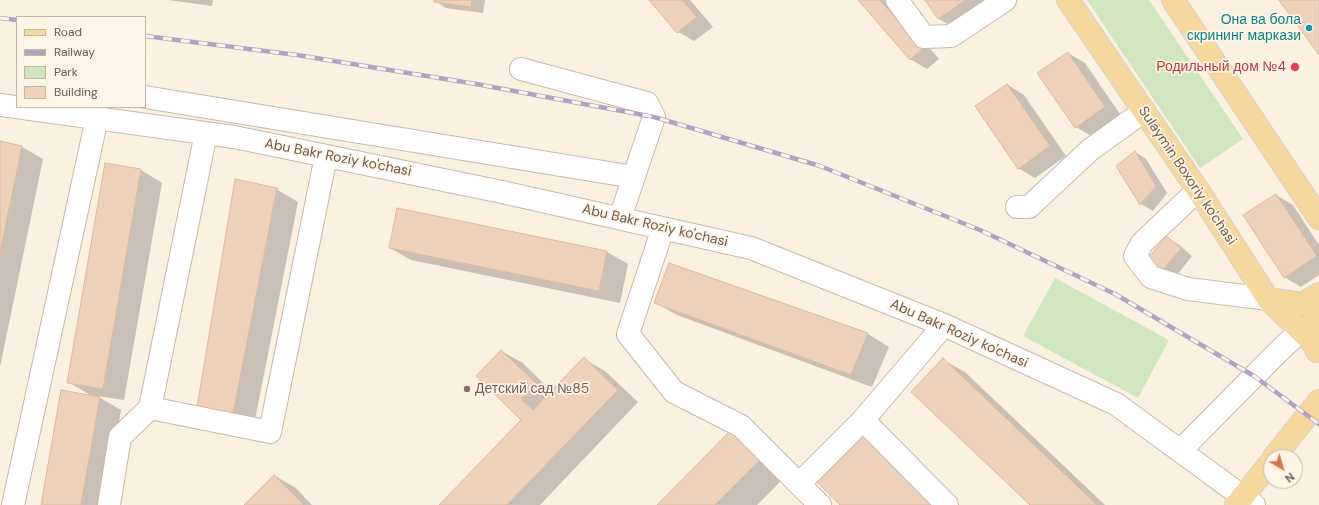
<!DOCTYPE html>
<meta charset="utf-8">
<style>
body{margin:0}
#map{position:relative;width:1319px;height:505px;overflow:hidden;background:#faf1e1;font-family:"DM Sans",sans-serif}
canvas{display:block}
.legend{position:absolute;left:16px;top:16px;width:130px;height:92px;box-sizing:border-box;background:#fef5e6;border:1px solid #c5b7a8;margin:0;padding:5px 7px;list-style:none;font-size:12px;color:#70594a}
.legend li{display:flex;align-items:center;gap:8px;height:20px}
.legend b{width:20px;border:1px solid #c5b7a8}
.north{position:absolute;left:1263px;top:449px;width:40px;height:40px;box-sizing:border-box;background:#fef5e6;border:1px solid #c5b7a8;border-radius:50%;rotate:142deg;font-size:11px;font-weight:700;line-height:16px;text-align:center;color:#70594a}
.north::after{content:'';display:block;margin:auto;width:14px;height:18px;background:#de724d;clip-path:polygon(50% 0,100% 100%,50% 72%,0 100%)}
</style>
<div id="map">
<canvas width="1319" height="505"></canvas>
<ul class="legend">
<li><b style="height:5px;background:#f6d89d"></b>Road</li>
<li><b style="height:5px;background:#b4a1c2"></b>Railway</li>
<li><b style="height:11px;background:#cfe6c1"></b>Park</li>
<li><b style="height:11px;background:#eed1ba"></b>Building</li>
</ul>
<div class="north">N</div>
</div>
<script>
const ctx = document.querySelector('canvas').getContext('2d');
ctx.lineJoin = 'round';
function fillPath(path, color) { ctx.fillStyle = color; ctx.fill(path, 'evenodd'); }
const toPath = rows => new Path2D(rows.map(r => 'M' + r).join(''));
function stroke(path, color, width, dash) { ctx.strokeStyle = color; ctx.lineWidth = width; ctx.lineCap = dash ? 'butt' : 'round'; ctx.setLineDash(dash || []); ctx.stroke(path); }
function write(font, color, halo, rows, align = 'center') {
  ctx.font = font + ' "DM Sans",sans-serif'; ctx.lineWidth = 3.5; ctx.setLineDash([]); ctx.textBaseline = 'middle'; ctx.strokeStyle = halo; ctx.fillStyle = color; for (const [text, x, y, turn = 0] of rows) {
    ctx.save(); ctx.translate(x, y); ctx.rotate((+turn || 0) * Math.PI / 180); ctx.textAlign = isNaN(turn) ? turn : align; if (halo) ctx.strokeText(text, 0, 0); ctx.fillText(text, 0, 0); ctx.restore();
  }
}
const green = toPath([
 [1087,0,1149,0,1243,139,1200,168],
 [1055,278,1169,340,1138,398,1023,336]
]);
const shadow = toPath([
 [168,0,213,0,212,6],
 [435,0,485,0,483,13,446,8,435,1],
 [650,0,690,0,713,27,694,41,678,32],
 [860,0,888,0,939,59,927,69,910,59],
 [926,0,1003,0,960,31,939,19],
 [1068,53,1085,63,1122,117,1093,137,1076,127],
 [1008,85,1024,95,1066,156,1035,178,1018,168],
 [0,142,22,147,43,159,0,367],
 [1135,152,1146,159,1167,193,1153,211,1141,204,1117,166],
 [141,170,162,183,124,400,97,396,121,410,104,505,42,505,92,396,68,382],
 [276,189,298,202,254,425,198,406],
 [1276,195,1293,205,1319,245,1319,275,1301,287,1284,277],
 [398,209,607,252,628,264,620,303,411,260,390,248],
 [1166,237,1178,244,1192,256,1173,280,1161,273],
 [669,264,868,334,889,347,872,387,677,315,656,303],
 [501,351,523,363,552,392,584,359,605,371,638,402,540,505,440,505,522,420],
 [943,360,965,372,1105,505,1032,505],
 [730,432,757,447,786,476,757,505,659,505],
 [275,476,296,488,312,505,245,505]
]);
const building = toPath([
 [434,0,472,0,471,7,434,2,434,0],
 [649,0,682,0,697,17,677,33,649,0],
 [858,0,880,0,922,49,910,60,858,0],
 [925,0,966,0,938,19,925,0],
 [1279,0,1319,0,1319,55,1279,0],
 [1068,52,1105,107,1075,128,1037,73,1068,52],
 [1007,84,1050,146,1018,169,975,106,1007,84],
 [0,141,22,146,0,253,0,141],
 [1135,151,1156,186,1140,205,1116,166,1135,151],
 [105,163,141,169,103,389,67,383,105,163],
 [235,179,277,188,233,414,197,407,235,179],
 [1276,194,1317,256,1284,278,1243,215,1276,194],
 [397,208,607,251,599,291,389,248,397,208],
 [1166,236,1181,248,1160,274,1145,262,1166,236],
 [669,263,868,333,851,375,654,303,669,263],
 [501,350,536,383,521,399,533,410,584,357,618,390,507,505,439,505,521,420,476,376,501,350],
 [943,358,1097,505,1030,505,911,392,943,358],
 [61,390,100,397,81,505,41,505,61,390],
 [730,431,760,460,715,505,657,505,730,431],
 [859,431,941,505,840,505,815,480,859,431],
 [274,475,304,505,244,505,274,475]
]);
const minor = toPath([
 [897,0,924,37,951,36,1005,0],
 [521,69,647,103,654,117,620,218],
 [145,97,634,177],
 [0,105,234,137,502,192,751,248,944,325,1116,404,1254,505],
 [206,133,150,408,270,432,326,156],
 [1198,190,1142,243,1135,256,1151,277,1188,289,1268,299],
 [1017,207,1029,207,1090,150,1144,111],
 [663,228,628,334,674,392,741,426,820,505],
 [863,420,947,505],
 [1181,450,1275,355,1301,330],
 [799,484,863,420,944,325],
 [13,505,97,118],
 [109,505,120,437,150,408]
]);
const major = toPath([
 [1068,0,1198,190,1268,299,1314,344],
 [1173,0,1319,218],
 [1268,299,1303,304,1319,294],
 [1317,351,1314,344,1312,328,1316,314,1319,308],
 [1274,457,1319,401],
 [1236,505,1271,462]
]);
const rail = toPath([
 [0,18,17,20],
 [145,36,297,55,476,84,654,117,820,166,980,230,1115,294,1254,376,1319,424]
]);
const markers = [
 [1309,28,4,"#0f9aa8"],
 [1295,67,5,"#e0444e"],
 [467,389,4,"#8d6e63"]
];
const cultureNames = [
 ["Она ва бола",1301,20],
 ["скрининг маркази",1301,36]
];
const healthNames = [
 ["Родильный дом №4",1286,67]
];
const streetNames = [
 ["Abu Bakr Roziy ko'chasi",338,158,11],
 ["Sulaymin Boxoriy ko'chasi",1187,176,56],
 ["Abu Bakr Roziy ko'chasi",655,226,13],
 ["Abu Bakr Roziy ko'chasi",959,334,24]
];
const educationNames = [
 ["Детский сад №85",475,389]
];
fillPath(green, '#cfe6c1');
fillPath(shadow, '#0003');
fillPath(building, '#eed1ba');
stroke(building, '#dfb89c', 1);
stroke(minor, '#cab9a9', 24);
stroke(major, '#d7d1cc', 24);
stroke(minor, '#fff', 22);
stroke(major, '#f6d89d', 22);
stroke(rail, '#b4a1c2', 4.5);
stroke(rail, '#fef5e6', 3, [9]);
for (const [x, y, r, color] of markers) { const dot = new Path2D(); dot.arc(x, y, r, 0, 2 * Math.PI); ctx.fillStyle = color; ctx.fill(dot); stroke(dot, '#fef5e6', 1.5); }
write('14px', '#0d838f', '#fef5e6', cultureNames, 'right');
write('14px', '#be3a42', '#fef5e6', healthNames, 'right');
write('14px', '#70594a', '#fef5e6', streetNames);
write('14px', '#785e54', '#fef5e6', educationNames, 'left');
</script>
